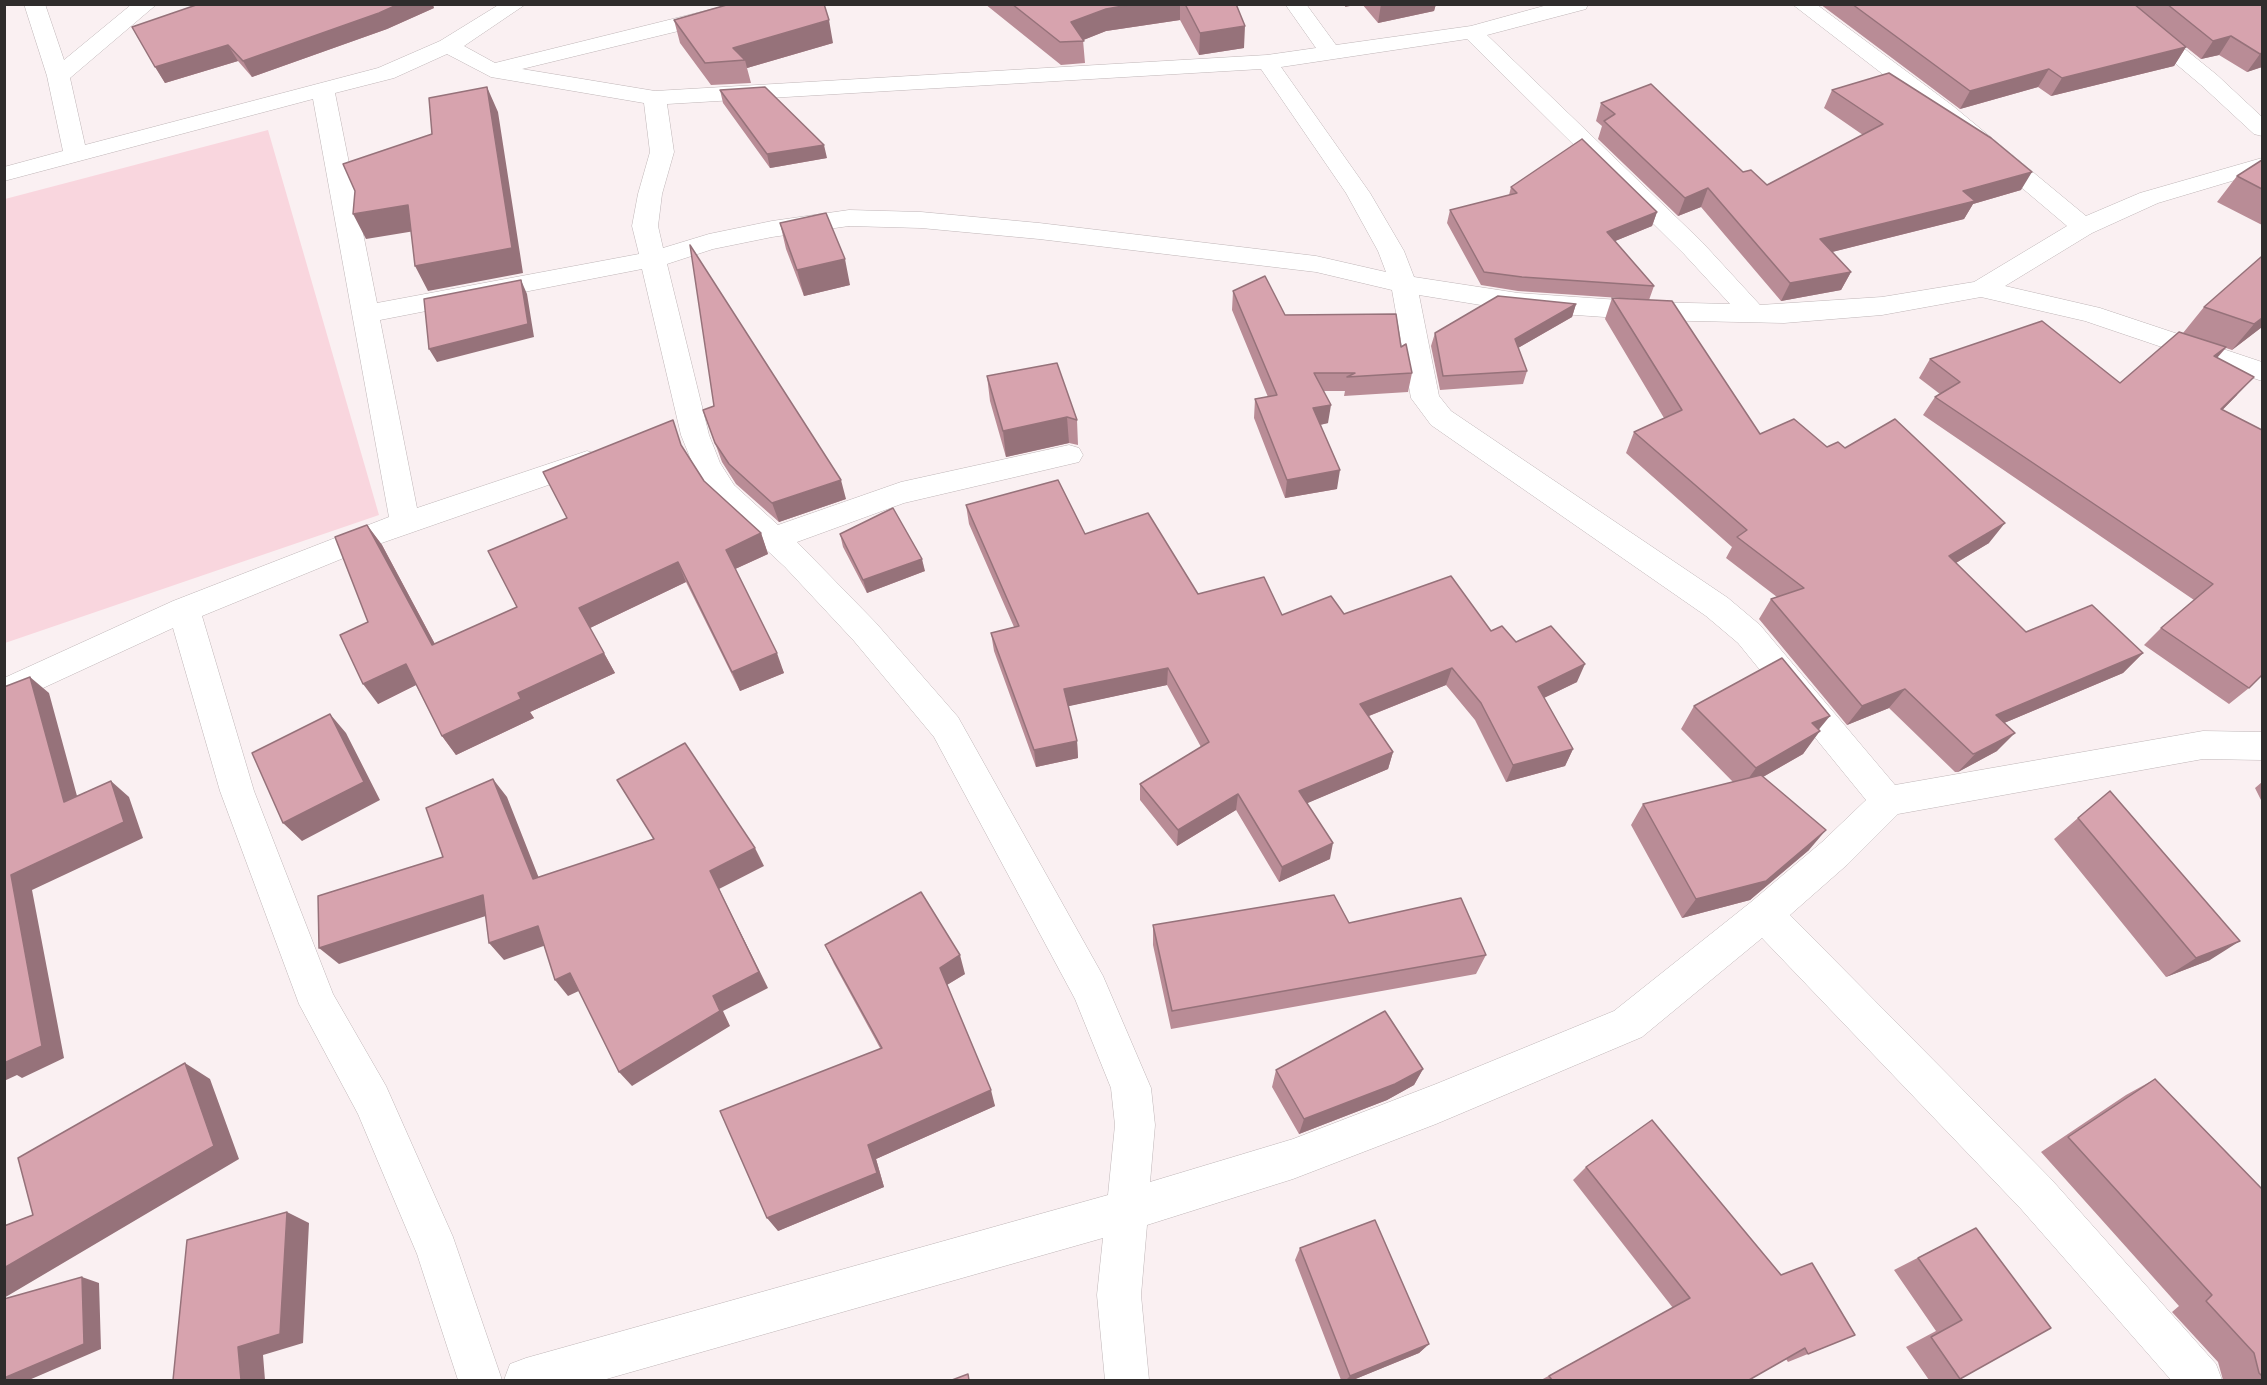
<!DOCTYPE html>
<style>
body{margin:0}
#map{position:relative;width:2267px;height:1385px;overflow:hidden;background:#faf0f2;font-family:"Fira Sans Condensed",sans-serif}
canvas{display:block}
.frame{position:absolute;inset:0;border:6px solid #2f2c2c;pointer-events:none}
</style>
<div id="map">
<canvas width="2267" height="1385"></canvas>
<div class="frame"></div>
</div>
<script>
const ctx = document.querySelector('canvas').getContext('2d');
ctx.lineJoin = 'round';
function fillPath(path, color) { ctx.fillStyle = color; ctx.fill(path, 'evenodd'); }
const toPath = rows => new Path2D(rows.map(r => 'M' + r).join(''));
function stroke(path, color, width, dash) { ctx.strokeStyle = color; ctx.lineWidth = width; ctx.lineCap = dash ? 'butt' : 'round'; ctx.setLineDash(dash || []); ctx.stroke(path); }
const green = toPath([
 [268,130,379,515,5,643,5,199]
]);
const street = toPath([
 [24,4,45,4,64,60,132,4,157,4,70,78,85,145,378,68,440,41,500,4,526,4,464,46,495,63,733,4,771,4,769,9,522,69,655,91,1267,55,1316,48,1285,4,1306,4,1336,45,1471,26,1551,4,1588,4,1586,9,1487,35,1702,242,1760,305,1882,297,1974,282,2067,226,1937,116,1792,4,1816,4,1953,106,2086,216,2140,193,2262,158,2262,172,2158,203,2092,233,2005,286,2100,308,2262,362,2262,381,2085,321,1981,297,1882,315,1784,323,1648,320,1518,311,1419,295,1439,396,1451,411,1728,598,1760,625,1895,785,2203,731,2262,732,2262,760,2203,759,1898,814,1848,864,1790,915,2051,1179,2216,1364,2222,1380,2171,1380,2021,1209,1762,938,1642,1037,1436,1124,1293,1179,1147,1225,1141,1295,1149,1380,1105,1380,1097,1295,1103,1238,603,1380,504,1380,510,1364,526,1358,1108,1195,1115,1125,1111,1088,1075,999,934,737,854,641,785,567,714,501,696,472,681,435,642,269,380,320,417,508,587,451,597,454,602,461,597,468,373,546,202,616,254,791,333,994,386,1086,453,1237,502,1380,458,1380,417,1254,358,1114,299,1004,220,791,173,628,4,706,4,678,173,601,389,517,313,99,4,181,4,167,63,151,47,76,24,4],
 [1467,39,1684,254,1730,304,1648,302,1518,293,1414,277,1404,251,1370,193,1281,67,1467,39],
 [447,54,491,77,644,103,650,152,638,194,632,226,639,254,377,303,335,93,394,78,447,54],
 [1261,69,1346,193,1378,251,1386,272,1316,256,1039,223,921,212,849,210,772,221,709,234,663,248,658,226,662,194,674,152,667,104,1261,69],
 [849,226,921,228,1039,239,1316,272,1392,290,1411,398,1431,425,1706,616,1738,643,1866,800,1822,842,1751,902,1614,1011,1436,1084,1293,1139,1150,1182,1155,1125,1151,1088,1103,976,958,717,876,623,797,542,904,503,1079,462,1083,455,1079,448,1069,445,901,482,778,525,734,485,720,463,709,435,667,264,713,249,772,237,849,226],
 [2105,4,2129,4,2217,75,2262,117,2262,136,2254,134,2201,85,2105,4]
]);
const wall = toPath([
 [985,4,1236,4,1244,48,1199,55,1180,20,1106,31,1083,40,1085,63,1061,65],
 [1362,4,1436,4,1434,11,1378,23],
 [1820,4,2262,4,2262,67,2247,72,2219,55,2201,59,2186,47,2174,66,2051,96,2038,87,1960,109],
 [434,8,387,29,252,77,238,61,165,83,132,27],
 [674,20,833,43,747,68,751,83,711,85,680,43],
 [720,90,827,158,770,168,723,103],
 [1832,90,2021,190,1973,204,1964,219,1832,252,1851,272,1841,290,1781,301,1701,207,1678,216,1598,139,1602,126,1596,121,1601,103,1767,185,1863,135,1824,108],
 [2262,160,2262,225,2217,202,2237,176],
 [1511,187,1657,212,1652,226,1615,241,1654,286,1649,300,1518,291,1481,285,1447,223,1450,210,1509,195],
 [780,223,850,285,804,296,786,249],
 [1233,291,1285,315,1401,347,1412,373,1408,392,1344,396,1345,391,1324,391,1328,423,1320,425,1337,489,1285,498,1254,418,1255,399,1268,397,1232,310],
 [1612,298,1760,434,1827,447,1845,448,1989,543,1956,563,2026,632,2143,653,2123,673,2004,723,1997,751,1958,772,1955,772,1889,708,1847,725,1759,619,1771,599,1777,597,1726,558,1732,547,1626,453,1634,432,1664,418,1605,319],
 [1576,304,1572,317,1518,348,1527,371,1523,384,1440,390,1431,346,1435,333],
 [2204,307,2262,327,2232,350,2226,348,2217,358,2237,395,2222,410,2249,688,2229,704,2144,645,2161,628,2194,600,1923,415,1935,397,1940,394,1919,378,1930,359,2120,383,2183,333],
 [987,376,1077,420,1078,445,1069,443,1006,457,990,401],
 [703,410,846,499,779,522,736,484,722,462],
 [683,448,704,481,761,533,768,554,735,569,784,673,740,691,686,582,590,628,615,673,530,712,534,718,456,755,442,736,416,685,378,704,368,622,367,525,382,545,435,644,517,607,567,518],
 [966,505,1085,534,1198,594,1282,615,1344,614,1491,631,1516,642,1577,682,1544,698,1573,749,1565,766,1506,782,1475,720,1446,685,1369,716,1393,752,1388,769,1307,803,1330,859,1279,882,1236,810,1177,846,1140,800,1140,784,1201,747,1167,685,1068,706,1077,741,1078,758,1036,767,994,651,991,633,1014,627,969,524],
 [840,534,925,571,867,593,843,547],
 [1694,706,1819,730,1803,754,1763,777,1809,850,1750,900,1682,918,1631,825,1643,804,1733,782,1681,729],
 [2262,782,2262,802,2255,788],
 [2078,818,2210,960,2166,977,2054,839],
 [1349,923,1486,955,1476,974,1171,1029,1153,945,1153,925],
 [825,945,965,974,947,985,995,1106,876,1159,884,1187,778,1231,880,1048,834,964],
 [1423,1069,1414,1085,1387,1100,1299,1134,1272,1087,1276,1070],
 [2155,1079,2262,1189,2262,1380,2223,1380,2218,1362,2172,1312,2179,1306,2041,1152,2126,1095],
 [1586,1167,1855,1335,1788,1362,1786,1359,1749,1380,1541,1380,1673,1308,1573,1180],
 [1976,1228,1960,1379,1954,1380,1929,1380,1906,1347,1936,1331,1894,1270],
 [1300,1248,1429,1344,1419,1353,1353,1380,1341,1380,1295,1260]
]);
const shadedWall = toPath([
 [399,4,433,4,434,8,387,29,252,77,243,61],
 [1134,4,1180,4,1180,20,1106,31,1081,41,1071,22,1106,9],
 [1346,4,1360,4,1345,7],
 [1381,4,1436,4,1434,11,1378,23],
 [829,20,833,43,747,68,745,60,733,48],
 [1245,26,1244,48,1199,55,1200,33],
 [2231,36,2219,55,2201,59,2213,41],
 [228,45,238,61,165,83,155,67],
 [2186,47,2174,66,2051,96,2062,78],
 [2262,53,2262,67,2247,72,2260,54],
 [2049,69,2038,87,1960,109,1970,91],
 [487,87,498,112,523,273,428,291,415,266],
 [824,145,827,158,770,168,767,154],
 [2032,172,2021,190,1973,204,1964,219,1812,257,1820,239,1963,191],
 [1708,188,1701,207,1678,216,1685,198],
 [408,205,421,230,366,239,353,214],
 [1657,212,1652,226,1603,246,1607,232],
 [845,259,850,285,804,296,797,270],
 [1851,272,1841,290,1781,301,1790,283],
 [521,280,527,294,534,337,437,362,429,349],
 [1576,304,1572,317,1511,352,1515,339],
 [2262,318,2262,327,2232,350,2254,324],
 [2226,347,2210,366,2214,356],
 [2254,377,2237,395,2205,428,2221,409],
 [1331,405,1328,423,1310,427,1313,408],
 [1067,417,1069,443,1006,457,1003,431],
 [1340,470,1337,489,1285,498,1287,480],
 [841,480,846,499,779,522,772,503],
 [2005,523,1989,543,1934,576,1949,556],
 [367,525,382,545,446,665,432,645],
 [761,533,768,554,733,570,726,550],
 [922,559,925,571,867,593,863,580],
 [678,562,686,582,590,628,579,608],
 [604,653,615,673,530,712,534,718,456,755,442,736,518,693],
 [777,653,784,673,740,691,732,672],
 [2143,653,2123,673,1978,734,1996,715],
 [406,664,420,683,378,704,363,684],
 [1585,664,1577,682,1531,704,1538,687],
 [1168,668,1167,685,1065,707,1064,689],
 [1452,668,1446,685,1356,721,1360,704],
 [30,677,49,693,83,818,64,802],
 [1905,689,1889,708,1847,725,1862,706],
 [330,714,346,733,380,800,302,841,283,823],
 [1830,716,1816,733,1820,731,1803,754,1740,790,1756,768,1812,723],
 [2015,733,1997,751,1958,772,1976,753],
 [1077,741,1078,758,1036,767,1034,750],
 [1573,749,1565,766,1506,782,1513,765],
 [1393,752,1388,769,1296,808,1299,791],
 [493,779,507,797,546,896,533,879],
 [111,781,129,797,143,838,32,890,64,1058,22,1078,17,1075,4,1081,11,875],
 [1238,794,1236,810,1177,846,1178,830],
 [1826,830,1809,850,1750,900,1682,918,1696,899],
 [1333,843,1330,859,1279,882,1282,867],
 [755,848,764,866,719,889,768,988,723,1011,730,1026,632,1086,619,1072,710,871],
 [483,895,498,912,339,964,319,948],
 [538,926,552,943,504,960,489,943],
 [2240,941,2210,960,2166,977,2196,958],
 [960,955,965,974,945,986,940,968],
 [570,973,583,989,568,996,555,980],
 [185,1063,210,1079,239,1159,4,1298,4,1268],
 [1423,1069,1414,1085,1387,1100,1299,1134,1304,1119],
 [991,1090,995,1106,876,1159,884,1187,778,1231,767,1218,868,1145],
 [287,1212,309,1223,303,1343,263,1355,265,1380,241,1380,238,1347],
 [82,1277,99,1283,101,1349,29,1380,4,1380,4,1378],
 [1429,1344,1419,1353,1353,1380,1346,1380,1350,1376]
]);
const building = toPath([
 [199,4,399,4,379,13,243,61,228,45,155,67,132,27,199,4],
 [730,4,824,4,829,20,733,48,745,60,705,63,674,20,730,4],
 [1012,4,1134,4,1106,9,1071,22,1084,41,1060,42,1012,4],
 [1185,4,1236,4,1245,26,1200,33,1185,4],
 [1852,4,2134,4,2186,47,2062,78,2049,69,1970,91,1852,4],
 [2167,4,2262,4,2262,53,2260,54,2231,36,2213,41,2167,4],
 [1889,73,1991,138,2032,172,1963,191,1975,201,1820,239,1851,272,1790,283,1708,188,1685,198,1604,121,1615,114,1601,103,1651,84,1743,172,1751,170,1767,185,1883,124,1832,90,1889,73],
 [487,87,512,248,415,266,408,205,353,214,355,191,343,164,432,134,429,98,487,87],
 [765,87,824,145,767,154,720,90,765,87],
 [1582,139,1657,212,1607,232,1654,286,1522,277,1484,272,1450,210,1517,193,1511,187,1582,139],
 [2262,160,2262,189,2237,176,2262,160],
 [826,213,845,259,797,270,780,223,826,213],
 [690,245,841,480,772,503,729,464,715,443,703,410,714,406,690,245],
 [2261,257,2262,258,2262,318,2254,324,2204,307,2261,257],
 [1265,276,1285,315,1396,314,1401,347,1406,344,1412,373,1347,377,1355,373,1314,373,1331,405,1313,408,1340,470,1287,480,1255,399,1277,395,1233,291,1265,276],
 [521,280,528,324,429,349,424,299,521,280],
 [1498,296,1576,304,1515,339,1527,371,1443,376,1435,333,1498,296],
 [1612,298,1672,301,1760,434,1794,419,1827,447,1838,442,1845,448,1895,419,2005,523,1949,556,2026,632,2092,605,2143,653,1996,715,2015,733,1976,753,1973,754,1905,689,1862,706,1771,599,1804,588,1737,537,1747,530,1634,432,1682,410,1612,298],
 [2042,321,2120,383,2179,332,2226,347,2214,356,2254,377,2221,409,2262,430,2262,675,2249,688,2161,628,2213,584,1935,397,1960,382,1930,359,2042,321],
 [1057,363,1077,420,1067,417,1003,431,987,376,1057,363],
 [673,420,681,445,704,481,761,533,726,550,777,653,732,672,678,562,579,608,604,653,518,693,521,699,442,736,406,664,363,684,340,635,368,622,335,537,367,525,432,645,517,607,488,551,567,518,543,472,673,420],
 [1058,480,1085,534,1148,513,1198,594,1264,577,1282,615,1331,596,1344,614,1451,576,1491,631,1502,626,1516,642,1551,626,1585,664,1538,687,1573,749,1513,765,1481,703,1452,668,1360,704,1393,752,1299,791,1333,843,1282,867,1238,794,1178,830,1140,784,1209,742,1168,668,1064,689,1077,741,1034,750,991,633,1019,626,966,505,1058,480],
 [893,508,922,559,863,580,840,534,893,508],
 [1782,658,1830,716,1812,723,1820,731,1756,768,1694,706,1782,658],
 [30,677,64,802,111,781,124,822,11,875,42,1046,4,1063,4,687,30,677],
 [330,714,364,782,283,823,252,753,330,714],
 [685,743,755,848,710,871,759,972,713,996,720,1011,619,1072,570,973,555,980,538,926,489,943,483,895,319,948,318,896,443,857,426,808,493,779,533,879,654,839,617,780,685,743],
 [1761,775,1826,830,1766,881,1696,899,1643,804,1761,775],
 [2110,791,2240,941,2196,958,2078,818,2110,791],
 [921,892,960,955,940,968,991,1090,868,1145,877,1173,767,1218,720,1111,882,1048,825,945,921,892],
 [1334,895,1349,923,1461,898,1486,955,1172,1011,1153,925,1334,895],
 [1385,1011,1423,1069,1395,1084,1304,1119,1276,1070,1385,1011],
 [185,1063,214,1146,4,1268,4,1226,33,1215,18,1158,185,1063],
 [2155,1079,2262,1189,2262,1376,2259,1373,2254,1353,2206,1301,2212,1295,2068,1137,2155,1079],
 [1652,1120,1781,1275,1812,1263,1855,1335,1808,1354,1805,1348,1749,1380,1552,1380,1549,1376,1690,1298,1586,1167,1652,1120],
 [287,1212,280,1334,238,1347,241,1380,173,1380,187,1240,287,1212],
 [1375,1220,1429,1344,1350,1376,1300,1248,1375,1220],
 [1976,1228,2051,1328,1960,1379,1931,1337,1962,1320,1918,1258,1976,1228],
 [82,1277,84,1344,4,1378,4,1299,82,1277],
 [968,1374,969,1380,952,1380,968,1374]
]);
fillPath(green, '#f9d6de');
stroke(street, '#bfb5b7', 1);
fillPath(street, '#fff');
fillPath(wall, '#b98c96');
fillPath(shadedWall, '#96727a');
fillPath(building, '#d7a3ae');
stroke(building, '#96727a', 1.5);
</script>
